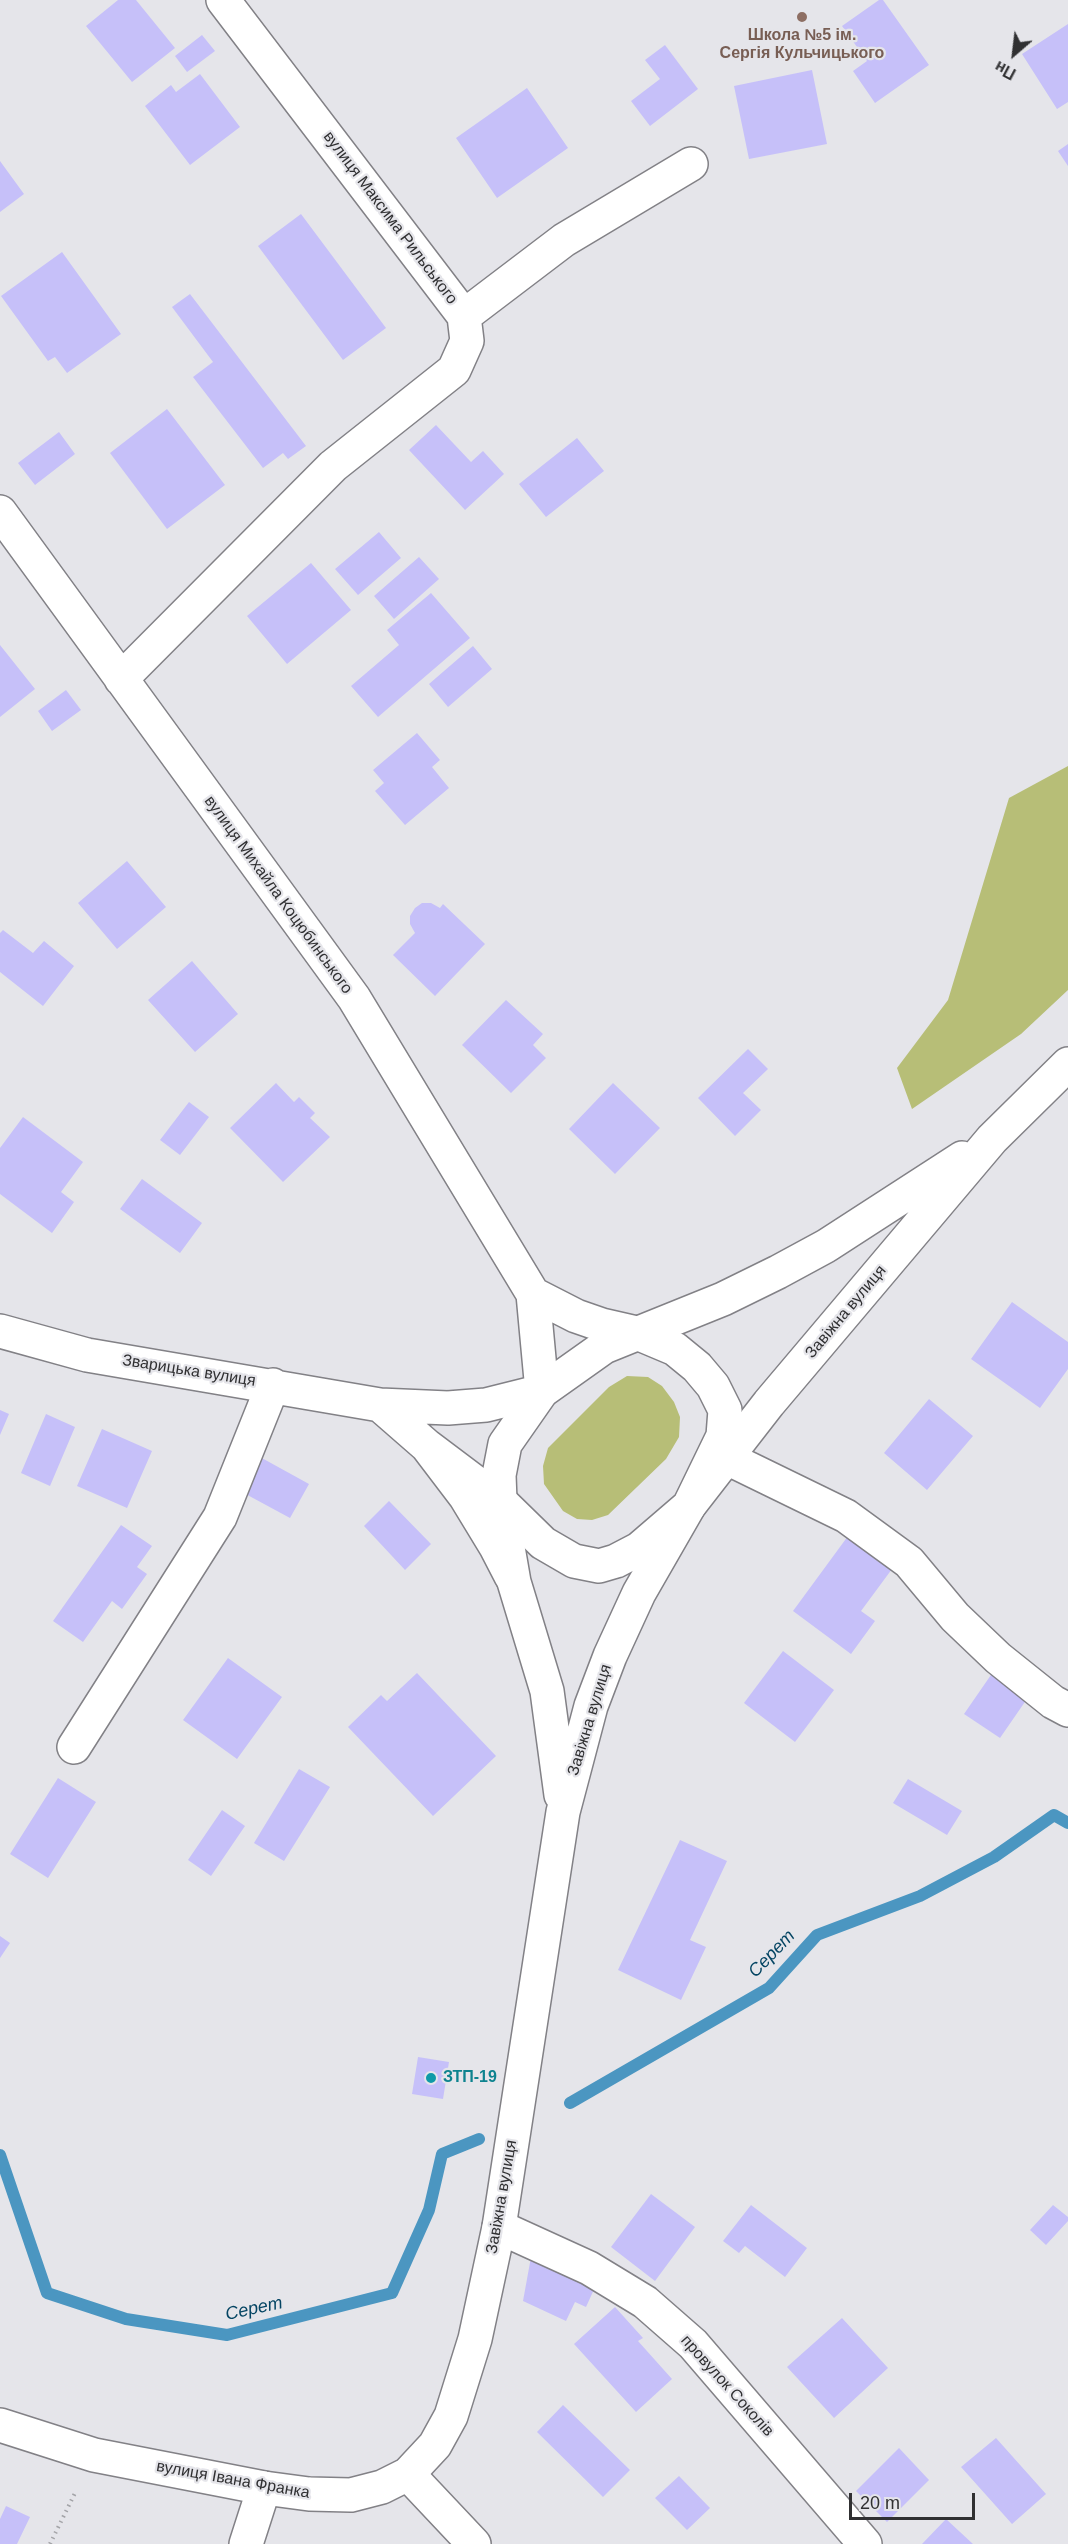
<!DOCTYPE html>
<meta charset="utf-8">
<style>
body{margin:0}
#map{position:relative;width:1068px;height:2544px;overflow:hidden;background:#e5e5ea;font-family:Arial,sans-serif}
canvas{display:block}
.north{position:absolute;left:984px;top:24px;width:60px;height:60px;-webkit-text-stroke:4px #e5e5ea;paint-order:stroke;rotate:208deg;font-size:16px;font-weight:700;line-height:24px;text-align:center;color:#303032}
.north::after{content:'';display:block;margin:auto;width:21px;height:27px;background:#303032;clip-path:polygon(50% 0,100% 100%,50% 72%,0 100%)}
.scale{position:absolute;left:849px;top:2493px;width:126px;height:27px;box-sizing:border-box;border:3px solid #303032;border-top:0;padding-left:8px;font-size:18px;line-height:21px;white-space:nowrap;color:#303032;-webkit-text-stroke:4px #e5e5ea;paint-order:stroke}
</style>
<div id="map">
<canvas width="1068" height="2544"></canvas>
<div class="north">Пн</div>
<div class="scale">20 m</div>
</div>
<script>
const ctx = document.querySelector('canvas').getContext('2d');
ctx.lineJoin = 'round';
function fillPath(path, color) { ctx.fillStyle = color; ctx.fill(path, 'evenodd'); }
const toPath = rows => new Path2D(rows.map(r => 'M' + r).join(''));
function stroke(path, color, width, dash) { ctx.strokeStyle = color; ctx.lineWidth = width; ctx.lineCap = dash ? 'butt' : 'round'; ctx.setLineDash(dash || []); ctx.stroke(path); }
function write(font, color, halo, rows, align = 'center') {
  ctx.font = font + ' Arial,sans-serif'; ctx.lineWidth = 4.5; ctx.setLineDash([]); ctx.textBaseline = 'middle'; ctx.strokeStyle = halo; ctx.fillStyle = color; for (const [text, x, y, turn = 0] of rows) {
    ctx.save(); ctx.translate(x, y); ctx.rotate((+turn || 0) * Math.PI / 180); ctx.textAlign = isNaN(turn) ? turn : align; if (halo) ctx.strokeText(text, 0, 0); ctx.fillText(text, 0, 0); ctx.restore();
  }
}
const green = toPath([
 [1068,766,1068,990,1021,1034,912,1109,897,1068,948,1000,1009,798],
 [627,1376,648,1377,662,1386,674,1402,680,1417,679,1437,666,1459,608,1515,592,1520,577,1519,563,1511,544,1484,543,1466,548,1448,609,1387]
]);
const stream = toPath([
 [570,2103,769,1988,817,1935,920,1896,994,1857,1054,1815,1068,1823],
 [0,2155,47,2293,126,2319,227,2335,392,2293,429,2210,442,2154,479,2139]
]);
const building = toPath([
 [118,0,136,0,175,48,132,82,86,26],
 [879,0,883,0,929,65,875,103,853,71,867,61,842,26],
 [1068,24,1068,102,1057,109,1022,54],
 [202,35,215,51,187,72,175,56],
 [665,45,698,89,650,126,631,101,660,79,645,60],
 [812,70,827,144,749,159,734,86],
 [200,74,240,127,190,165,145,106,171,85,176,92],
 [527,88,568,148,497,198,456,138],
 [1068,144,1068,166,1058,151],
 [0,161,24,194,0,212],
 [301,214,386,328,343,360,258,246],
 [62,252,121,334,67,373,55,357,48,361,1,296],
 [190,294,306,446,288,459,283,453,263,468,193,377,213,362,172,307],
 [167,409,225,485,167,529,110,453],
 [436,425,471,462,483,451,504,474,465,510,409,450],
 [59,432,75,454,35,485,18,463],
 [577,438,604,471,546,517,519,484],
 [379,532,401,558,358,595,335,569],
 [419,557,439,579,394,619,374,596],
 [311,563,351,610,287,664,247,616],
 [431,593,470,638,378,717,351,686,399,645,387,630],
 [0,645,35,689,0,717],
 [473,646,492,669,448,707,429,684],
 [66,690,81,710,52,731,38,711],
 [417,733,440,760,432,767,449,788,405,825,375,791,384,783,373,770],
 [127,861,166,907,117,949,78,903],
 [422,903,431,903,440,908,443,904,485,944,435,996,393,955,415,933,410,924,410,916,415,908],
 [3,930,33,953,44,941,74,966,43,1006,0,972,0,933],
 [192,961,238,1014,195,1052,148,1000],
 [506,1000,543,1034,533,1045,546,1058,511,1093,462,1045],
 [748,1049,768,1069,743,1093,761,1110,735,1136,698,1098],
 [276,1083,294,1102,299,1097,315,1113,310,1118,330,1137,283,1182,230,1128],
 [613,1083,660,1128,615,1174,569,1129],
 [189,1102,209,1117,180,1155,160,1140],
 [23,1117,83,1162,61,1192,74,1202,52,1233,0,1194,0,1148],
 [142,1179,202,1223,180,1253,120,1209],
 [1012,1302,1068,1342,1068,1369,1040,1408,971,1359],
 [929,1399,973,1436,927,1490,884,1453],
 [0,1410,9,1414,0,1435],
 [46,1414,75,1427,50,1486,21,1473],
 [102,1429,152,1451,127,1508,77,1486],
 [260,1457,309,1484,290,1518,240,1491],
 [389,1501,431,1544,405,1570,364,1526],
 [121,1525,152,1546,137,1567,147,1574,122,1609,112,1601,83,1642,53,1621],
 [848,1536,892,1569,861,1611,875,1621,851,1654,793,1611],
 [783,1651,834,1690,795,1742,744,1703],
 [228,1658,282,1697,237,1759,183,1720],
 [993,1672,1029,1696,1000,1738,964,1714],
 [417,1673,496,1756,433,1816,348,1727,381,1695,387,1701],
 [299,1769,330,1787,284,1861,254,1843],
 [58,1778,96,1802,48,1878,10,1854],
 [908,1779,962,1811,947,1835,893,1803],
 [222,1810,245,1826,211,1876,188,1860],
 [680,1840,727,1861,690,1940,706,1947,681,2000,618,1970],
 [0,1936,10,1943,0,1958],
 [418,2057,449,2062,443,2099,412,2094],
 [651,2194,695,2227,655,2281,611,2247],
 [751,2205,807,2248,785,2277,745,2246,739,2253,723,2241],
 [1053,2205,1068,2217,1068,2221,1046,2245,1030,2230],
 [531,2257,596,2285,586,2307,575,2302,566,2321,523,2301],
 [615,2307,643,2338,638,2341,672,2379,636,2412,574,2344],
 [842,2318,888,2368,834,2418,787,2367],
 [563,2405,630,2470,603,2497,537,2432],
 [996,2438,1046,2494,1012,2524,961,2467],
 [899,2448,929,2480,887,2522,856,2491],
 [679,2476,710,2508,687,2530,655,2498],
 [6,2506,30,2517,17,2544,0,2544,0,2519],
 [946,2519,973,2544,922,2544]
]);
const path = toPath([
 [50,2544,76,2491]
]);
const minor = toPath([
 [464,316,564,240,691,164],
 [0,512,354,998,533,1294,542,1391,486,1405,448,1408,380,1405,87,1355,0,1331],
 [121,679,333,466,454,370,467,341,464,316,223,0],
 [380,1405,427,1446,465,1496,496,1547,511,1576],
 [427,1446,500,1501,543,1543,574,1561,599,1566,616,1561,639,1549,689,1506,723,1436,725,1410,713,1386,697,1367,675,1349,637,1333,602,1325,576,1316,533,1294],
 [727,1458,846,1516,909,1562,955,1617,998,1658,1053,1702,1068,1710],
 [74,1747,220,1517,273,1385],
 [499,2227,589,2268,645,2302,693,2344,865,2544],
 [408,2474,474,2544],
 [246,2544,264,2488]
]);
const major = toPath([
 [561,1795,547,1691,514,1582,500,1501,499,1475,505,1444,542,1391,604,1347,723,1299,778,1272,826,1246,962,1158],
 [0,2425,94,2455,264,2488,309,2494,351,2495,382,2487,408,2474,435,2445,451,2416,475,2339,499,2227,563,1812,591,1706,610,1656,639,1593,689,1506,769,1403,992,1139,1068,1064]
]);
const markers = [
 [802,17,6,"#8d6e63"],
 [431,2078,6,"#0f9aa8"]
];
const educationNames = [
 ["Школа №5 ім.",802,36],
 ["Сергія Кульчицького",802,54]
];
const streetNames = [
 ["вулиця Максима Рильського",390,218,53],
 ["вулиця Михайла Коцюбинського",278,895,54],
 ["Завіжна вулиця",846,1312,-50],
 ["Зварицька вулиця",189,1371,9],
 ["Завіжна вулиця",590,1720,-73],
 ["Завіжна вулиця",502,2197,-80],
 ["провулок Соколів",727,2386,48],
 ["вулиця Івана Франка",233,2480,10]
];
const cultureNames = [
 ["ЗТП-19",443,2078]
];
const waterNames = [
 ["Серет",772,1954,-46],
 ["Серет",254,2309,-12]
];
fillPath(green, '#b7be77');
stroke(stream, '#4b96c1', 12);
fillPath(building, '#c6c0f9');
stroke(minor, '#828186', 36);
stroke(major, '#828186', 36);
stroke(path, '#a4a4a8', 4, [1.5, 4.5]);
stroke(minor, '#fff', 33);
stroke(major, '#fff', 33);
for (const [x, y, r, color] of markers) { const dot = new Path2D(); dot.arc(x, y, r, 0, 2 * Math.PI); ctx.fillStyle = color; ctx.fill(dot); stroke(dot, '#e5e5ea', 2); }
write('bold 16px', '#785e54', '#e5e5ea', educationNames);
write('16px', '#303032', '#e5e5ea', streetNames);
write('bold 16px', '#0d838f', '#e5e5ea', cultureNames, 'left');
write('italic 18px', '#054563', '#e5e5ea', waterNames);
</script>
